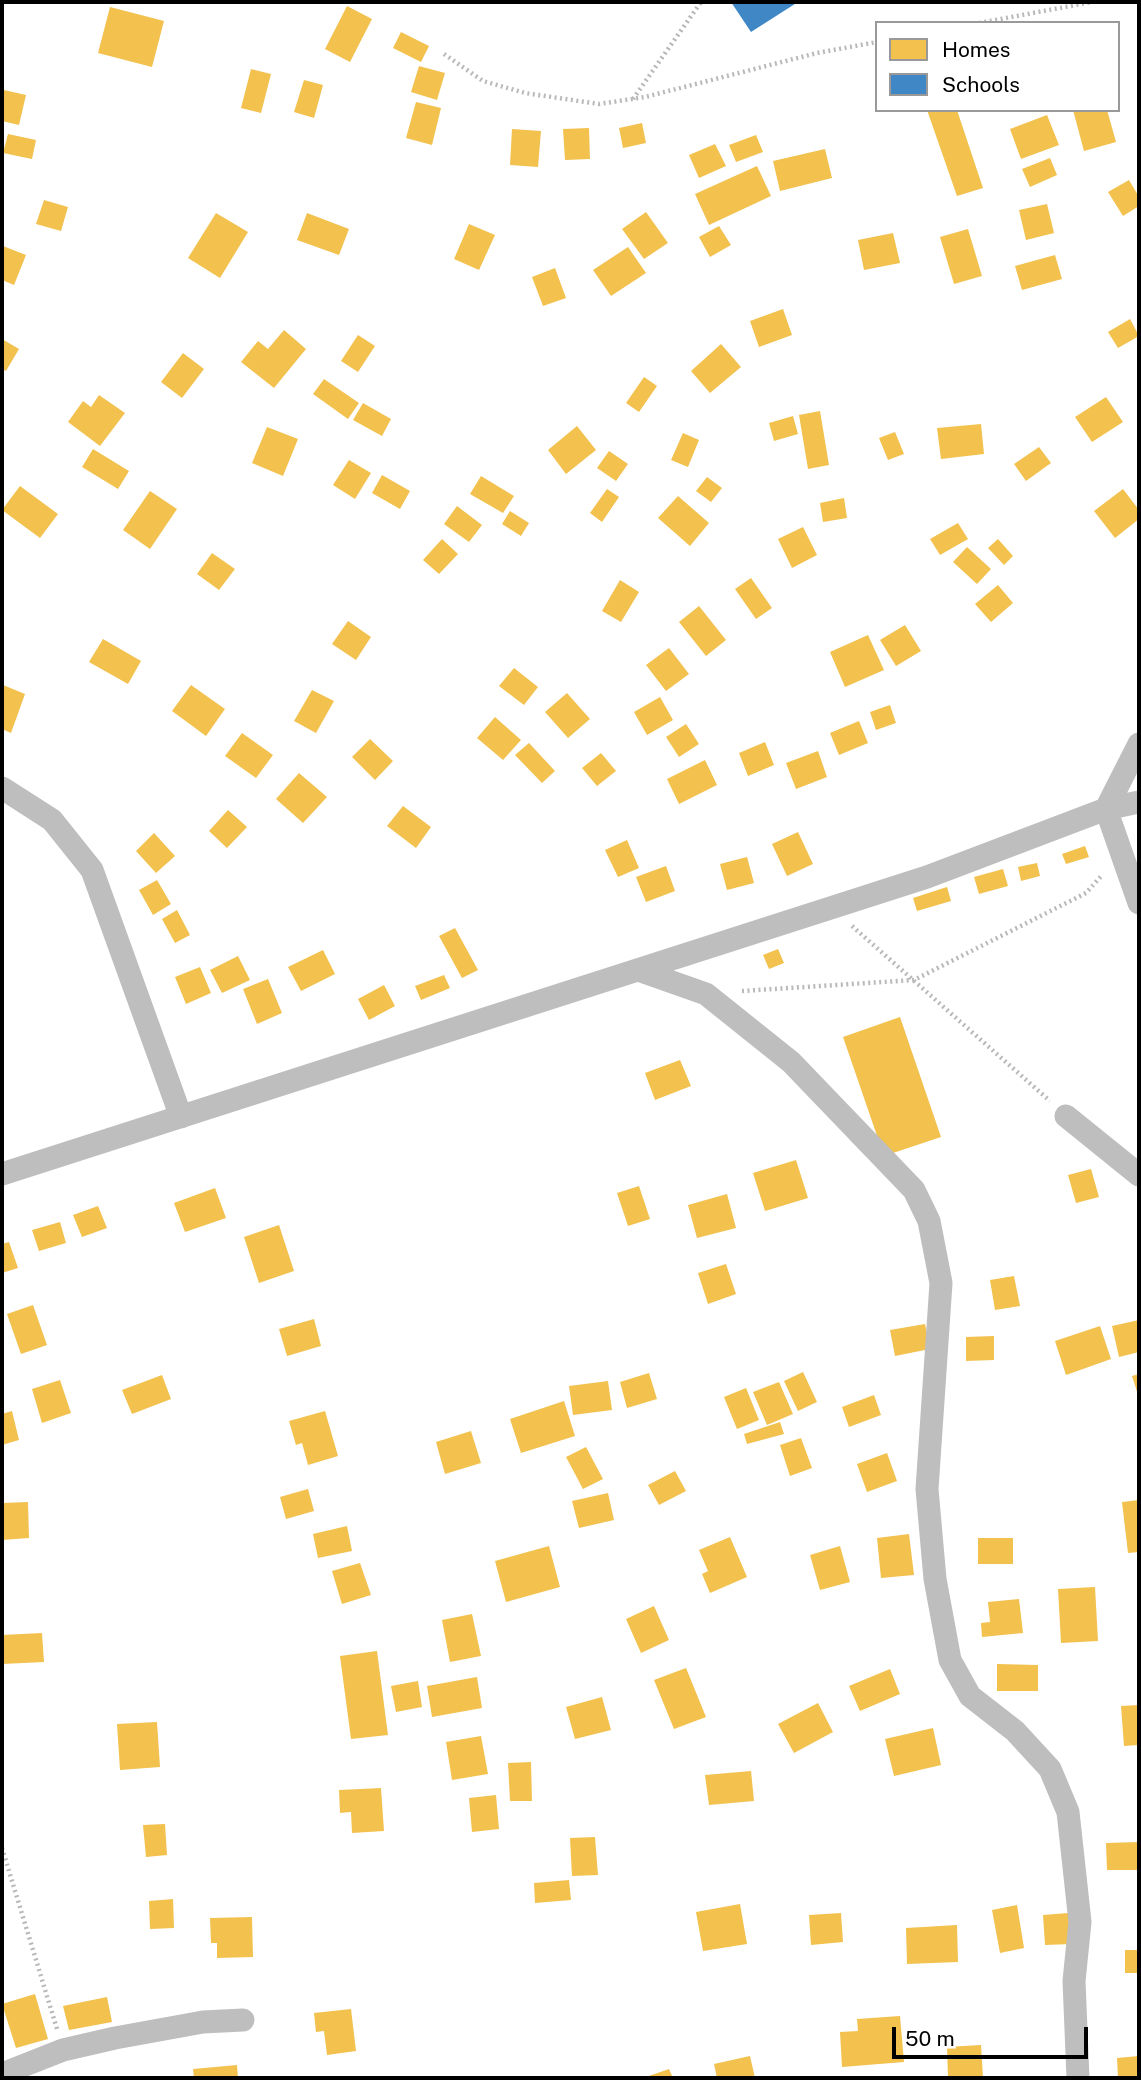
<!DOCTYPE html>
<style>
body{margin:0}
#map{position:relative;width:1141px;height:2080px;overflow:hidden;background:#fff;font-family:"Public Sans",sans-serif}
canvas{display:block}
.frame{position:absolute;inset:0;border:4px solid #000;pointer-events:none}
.legend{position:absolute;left:875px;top:21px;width:245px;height:91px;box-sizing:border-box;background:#fff;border:2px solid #999;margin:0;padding:9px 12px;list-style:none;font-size:21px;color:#000}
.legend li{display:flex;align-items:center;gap:14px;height:35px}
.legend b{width:35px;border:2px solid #999}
.scale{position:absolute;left:892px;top:2027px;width:196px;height:32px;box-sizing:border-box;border:4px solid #000;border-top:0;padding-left:9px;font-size:21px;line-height:24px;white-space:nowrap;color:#000;-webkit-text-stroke:5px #fff;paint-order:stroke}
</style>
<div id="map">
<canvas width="1141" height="2080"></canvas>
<div class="frame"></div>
<ul class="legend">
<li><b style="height:19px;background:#f2c14e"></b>Homes</li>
<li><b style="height:19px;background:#3f88c5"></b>Schools</li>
</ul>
<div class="scale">50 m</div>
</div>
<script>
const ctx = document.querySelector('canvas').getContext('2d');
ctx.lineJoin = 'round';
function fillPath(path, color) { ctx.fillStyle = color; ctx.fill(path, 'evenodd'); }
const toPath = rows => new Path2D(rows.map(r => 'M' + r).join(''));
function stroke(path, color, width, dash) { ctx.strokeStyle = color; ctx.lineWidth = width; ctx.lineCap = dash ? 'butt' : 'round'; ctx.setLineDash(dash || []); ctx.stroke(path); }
const homes = toPath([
 [347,6,372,19,350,62,325,49],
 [110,7,164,21,152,67,98,53],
 [401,32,429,46,421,62,393,48],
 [419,66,445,73,437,100,411,92],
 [251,69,271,74,261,113,241,108],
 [304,80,323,85,314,118,294,112],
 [4,90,26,95,19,125,2,121],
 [416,102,441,108,432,145,406,138],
 [927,110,957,110,983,188,957,196],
 [1073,110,1107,110,1116,142,1084,151],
 [1047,115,1059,145,1021,159,1010,129],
 [642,123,646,143,623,148,619,128],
 [589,128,590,159,565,160,563,129],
 [512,129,541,131,538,167,510,165],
 [8,134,36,140,32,159,3,153],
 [756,135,763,152,736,162,729,145],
 [715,144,726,166,699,178,689,155],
 [825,149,832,178,780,191,773,161],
 [1050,158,1057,175,1030,187,1022,169],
 [757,166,771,196,709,225,695,194],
 [1129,180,1139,197,1139,206,1123,216,1108,192],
 [44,200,68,207,61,231,36,224],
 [1047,204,1054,233,1026,240,1019,210],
 [646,212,668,243,644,259,622,229],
 [216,213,248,232,220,278,188,258],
 [307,213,349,229,339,255,297,240],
 [469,224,495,235,479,270,454,259],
 [719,226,731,245,710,257,699,237],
 [968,229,982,276,954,284,940,237],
 [893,233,900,263,864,270,858,240],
 [3,246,26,255,14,285,2,280],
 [628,247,646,273,611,296,593,270],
 [1055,255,1062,279,1022,290,1015,266],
 [555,268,566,298,543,306,532,277],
 [783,309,792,335,759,347,750,321],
 [1130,319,1139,336,1118,348,1108,332],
 [284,330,306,349,274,388,241,362,258,341,268,349],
 [358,335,375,346,358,372,341,361],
 [2,339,19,349,6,371,2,369],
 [721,344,741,367,710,393,691,371],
 [183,353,204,369,182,398,161,382],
 [644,377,657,386,639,412,626,403],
 [324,379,359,403,348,419,313,394],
 [99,395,125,413,100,446,68,422,83,401,91,407],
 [1106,397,1123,422,1092,442,1075,417],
 [363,403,391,419,382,436,353,420],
 [820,411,829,465,808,469,799,415],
 [793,416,798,434,774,441,769,423],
 [981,424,984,454,941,459,937,428],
 [577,426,596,450,566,474,548,450],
 [267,427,298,439,283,476,252,463],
 [895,432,904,454,888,460,879,438],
 [683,433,699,440,688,467,671,460],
 [1039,447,1051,463,1026,481,1014,464],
 [93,449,129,471,118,489,82,467],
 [609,451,628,464,616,481,597,468],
 [349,460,371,473,355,499,333,485],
 [382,475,410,491,400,509,372,493],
 [481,476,514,496,503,513,470,494],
 [707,477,722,488,711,502,696,491],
 [20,486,58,514,40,538,2,510],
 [607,489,619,497,602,522,590,513],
 [1123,489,1139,510,1139,519,1115,538,1094,511],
 [150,491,177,509,150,549,123,530],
 [678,496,709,523,690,546,658,518],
 [844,498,847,518,823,522,820,503],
 [457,506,482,525,469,542,444,524],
 [510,511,529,523,521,536,502,524],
 [958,523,968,539,940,555,930,539],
 [803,527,817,555,792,568,778,539],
 [442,539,458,554,439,574,423,560],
 [998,539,1013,556,1004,565,988,548],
 [967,547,991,569,977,584,953,562],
 [212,553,235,569,219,590,197,574],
 [751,578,772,608,756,619,735,589],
 [620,580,639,592,621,622,602,611],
 [998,585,1013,603,991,622,975,604],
 [699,606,726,640,706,656,679,622],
 [348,621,371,637,356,660,332,644],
 [905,625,921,651,896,666,880,640],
 [868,635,884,670,845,687,830,652],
 [103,639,141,661,128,684,89,662],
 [669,648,689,674,666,691,646,665],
 [514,668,538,687,524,705,499,686],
 [3,685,25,694,11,733,2,729],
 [191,685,225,709,206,736,172,711],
 [312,690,334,701,316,733,294,721],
 [567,693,590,719,568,738,545,712],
 [660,697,673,720,647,735,634,712],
 [890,705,896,723,876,730,870,712],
 [495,717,521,740,503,760,477,738],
 [859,721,868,743,839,755,830,733],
 [686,724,699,744,679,757,666,737],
 [242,733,273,755,256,778,225,756],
 [370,739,393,761,375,780,352,757],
 [765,742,774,765,748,776,739,753],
 [529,743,555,771,542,783,515,755],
 [818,751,827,777,796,789,786,763],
 [601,753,616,771,597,786,582,768],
 [705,760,717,785,679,804,667,779],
 [299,773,327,797,303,823,276,799],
 [403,806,431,827,416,848,387,826],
 [228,810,247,827,227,848,209,831],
 [798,832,813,864,787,876,772,844],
 [154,833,175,856,156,873,136,851],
 [627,840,639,868,618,877,605,850],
 [1085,846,1089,857,1066,864,1062,854],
 [747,857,754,883,727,890,720,864],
 [1037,863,1040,876,1021,881,1018,867],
 [666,866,675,891,646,902,636,877],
 [1003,869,1008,886,979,894,974,877],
 [157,880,171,904,153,915,139,890],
 [947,887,951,901,917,911,913,898],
 [177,910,190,935,175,943,162,919],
 [455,928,478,970,462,978,439,936],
 [778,949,784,963,769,969,763,955],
 [323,950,335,974,301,991,288,967],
 [238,956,250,980,222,993,210,970],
 [200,967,211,993,186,1004,175,977],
 [444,975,450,988,421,1000,415,986],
 [268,979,282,1013,257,1024,243,989],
 [384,985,395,1006,369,1020,358,999],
 [900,1017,941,1137,884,1156,843,1037],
 [680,1060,691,1086,655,1100,645,1073],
 [796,1160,808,1198,765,1211,753,1173],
 [1091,1169,1099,1197,1076,1203,1068,1175],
 [639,1186,650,1219,628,1226,617,1193],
 [215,1188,226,1218,185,1232,174,1203],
 [727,1194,736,1228,697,1238,688,1205],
 [98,1206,107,1228,82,1237,73,1215],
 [60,1222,66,1243,39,1251,32,1230],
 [279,1225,294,1271,259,1283,244,1237],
 [9,1242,18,1268,2,1273,2,1244],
 [726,1264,736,1294,708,1304,698,1273],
 [1014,1276,1020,1306,995,1310,990,1280],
 [33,1305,47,1345,21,1354,7,1314],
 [314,1319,321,1346,287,1356,279,1329],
 [1139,1320,1139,1352,1119,1357,1112,1326],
 [925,1324,930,1349,895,1356,890,1330],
 [1100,1326,1111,1359,1066,1375,1055,1341],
 [994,1336,994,1360,966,1361,966,1337],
 [803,1372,817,1402,798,1411,784,1381],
 [649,1373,657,1399,627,1408,620,1382],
 [1139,1374,1139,1398,1132,1376],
 [162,1375,171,1399,132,1414,122,1390],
 [60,1380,71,1413,42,1423,32,1389],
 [608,1381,612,1410,573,1415,569,1386],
 [779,1382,793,1414,767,1425,753,1392],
 [746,1388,759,1420,737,1429,724,1397],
 [874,1395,881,1415,849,1427,842,1407],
 [564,1401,575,1436,521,1453,510,1419],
 [12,1411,19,1440,2,1445,2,1414],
 [325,1411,338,1456,308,1465,302,1443,296,1445,289,1421],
 [780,1422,784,1434,747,1444,744,1434],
 [471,1431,481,1463,445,1474,436,1442],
 [801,1438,812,1468,790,1476,780,1445],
 [586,1447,603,1479,583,1489,566,1457],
 [887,1453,897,1481,867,1492,857,1464],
 [675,1471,686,1491,659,1505,648,1485],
 [308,1489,314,1511,286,1519,280,1497],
 [608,1493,614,1520,579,1528,572,1501],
 [1139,1500,1139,1552,1128,1553,1122,1502],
 [28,1502,29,1538,2,1540,2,1503],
 [347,1526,352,1551,318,1558,313,1534],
 [909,1534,914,1575,881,1578,877,1538],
 [730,1537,747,1577,710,1593,702,1574,708,1571,699,1550],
 [978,1538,1013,1538,1013,1564,978,1564],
 [549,1546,560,1587,506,1602,495,1561],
 [840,1546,850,1582,820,1590,810,1555],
 [360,1563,371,1595,342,1604,332,1571],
 [1095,1587,1098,1641,1061,1643,1058,1589],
 [1019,1599,1023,1633,982,1637,981,1623,990,1622,988,1602],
 [654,1606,669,1640,641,1653,626,1619],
 [472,1614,481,1656,450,1662,442,1620],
 [42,1633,44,1662,2,1664,2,1635],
 [377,1651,388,1735,351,1739,340,1656],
 [997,1664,1038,1665,1038,1691,997,1691],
 [686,1668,706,1717,674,1729,654,1680],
 [890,1669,900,1694,860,1711,849,1686],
 [477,1677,482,1708,432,1717,427,1686],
 [418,1681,422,1707,396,1712,391,1686],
 [602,1697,611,1730,575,1739,566,1707],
 [818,1703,833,1732,794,1753,778,1724],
 [1139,1705,1139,1745,1124,1746,1121,1706],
 [157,1722,160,1767,120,1770,117,1724],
 [933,1728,941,1765,894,1776,885,1739],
 [481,1736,488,1774,452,1780,446,1742],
 [531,1762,532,1801,510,1801,508,1763],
 [751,1771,754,1801,709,1805,705,1775],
 [381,1788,384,1831,352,1833,351,1812,340,1813,339,1790],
 [496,1795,499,1829,472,1832,469,1798],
 [165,1824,167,1855,146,1857,143,1825],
 [595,1837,598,1875,572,1876,570,1838],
 [1139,1842,1139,1870,1107,1870,1106,1843],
 [569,1880,571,1900,535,1903,534,1883],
 [173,1899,174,1928,150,1929,149,1901],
 [740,1904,747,1944,703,1951,696,1912],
 [1017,1905,1024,1948,1000,1953,992,1910],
 [841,1913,843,1942,811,1945,809,1915],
 [1068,1913,1071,1944,1045,1945,1043,1915],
 [252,1917,253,1957,217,1958,217,1943,211,1943,210,1918],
 [957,1925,958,1962,907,1964,906,1928],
 [1125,1950,1139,1950,1139,1973,1125,1973],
 [35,1994,48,2039,16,2048,2,2004],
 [107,1997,112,2022,69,2030,63,2006],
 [351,2009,356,2051,327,2055,324,2031,316,2032,314,2013],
 [900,2016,904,2062,842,2067,840,2032,858,2031,857,2019],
 [981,2045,983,2078,948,2078,947,2047],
 [750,2056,755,2078,717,2078,714,2064],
 [1139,2056,1139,2078,1118,2078,1117,2058],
 [237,2065,238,2078,194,2078,193,2069],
 [669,2069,673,2078,643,2078]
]);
const schools = toPath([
 [731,2,798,2,751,32]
]);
const path = toPath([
 [979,23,1092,2],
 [444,54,483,81,525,93,599,104,645,97,817,53,877,42],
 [633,99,701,2],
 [852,926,1050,1101],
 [742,991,914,980,1086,893,1103,874],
 [2,1848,57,2029]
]);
const minor = toPath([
 [1139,744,1106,809,1139,903],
 [2,788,52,820,92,870,181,1117],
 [638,970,706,994,791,1062,914,1190,929,1221,941,1283,927,1489,935,1579,950,1660,970,1696,1015,1731,1050,1769,1068,1812,1080,1922,1074,1981,1078,2078],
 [1066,1116,1139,1175],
 [2,1174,927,877,1106,809,1139,802],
 [2,2074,63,2050,115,2038,203,2022,243,2020]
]);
fillPath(homes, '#f2c14e');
fillPath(schools, '#3f88c5');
stroke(path, '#b9b9b9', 4.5, [2, 3.5]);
stroke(minor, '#bebebe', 23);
</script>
